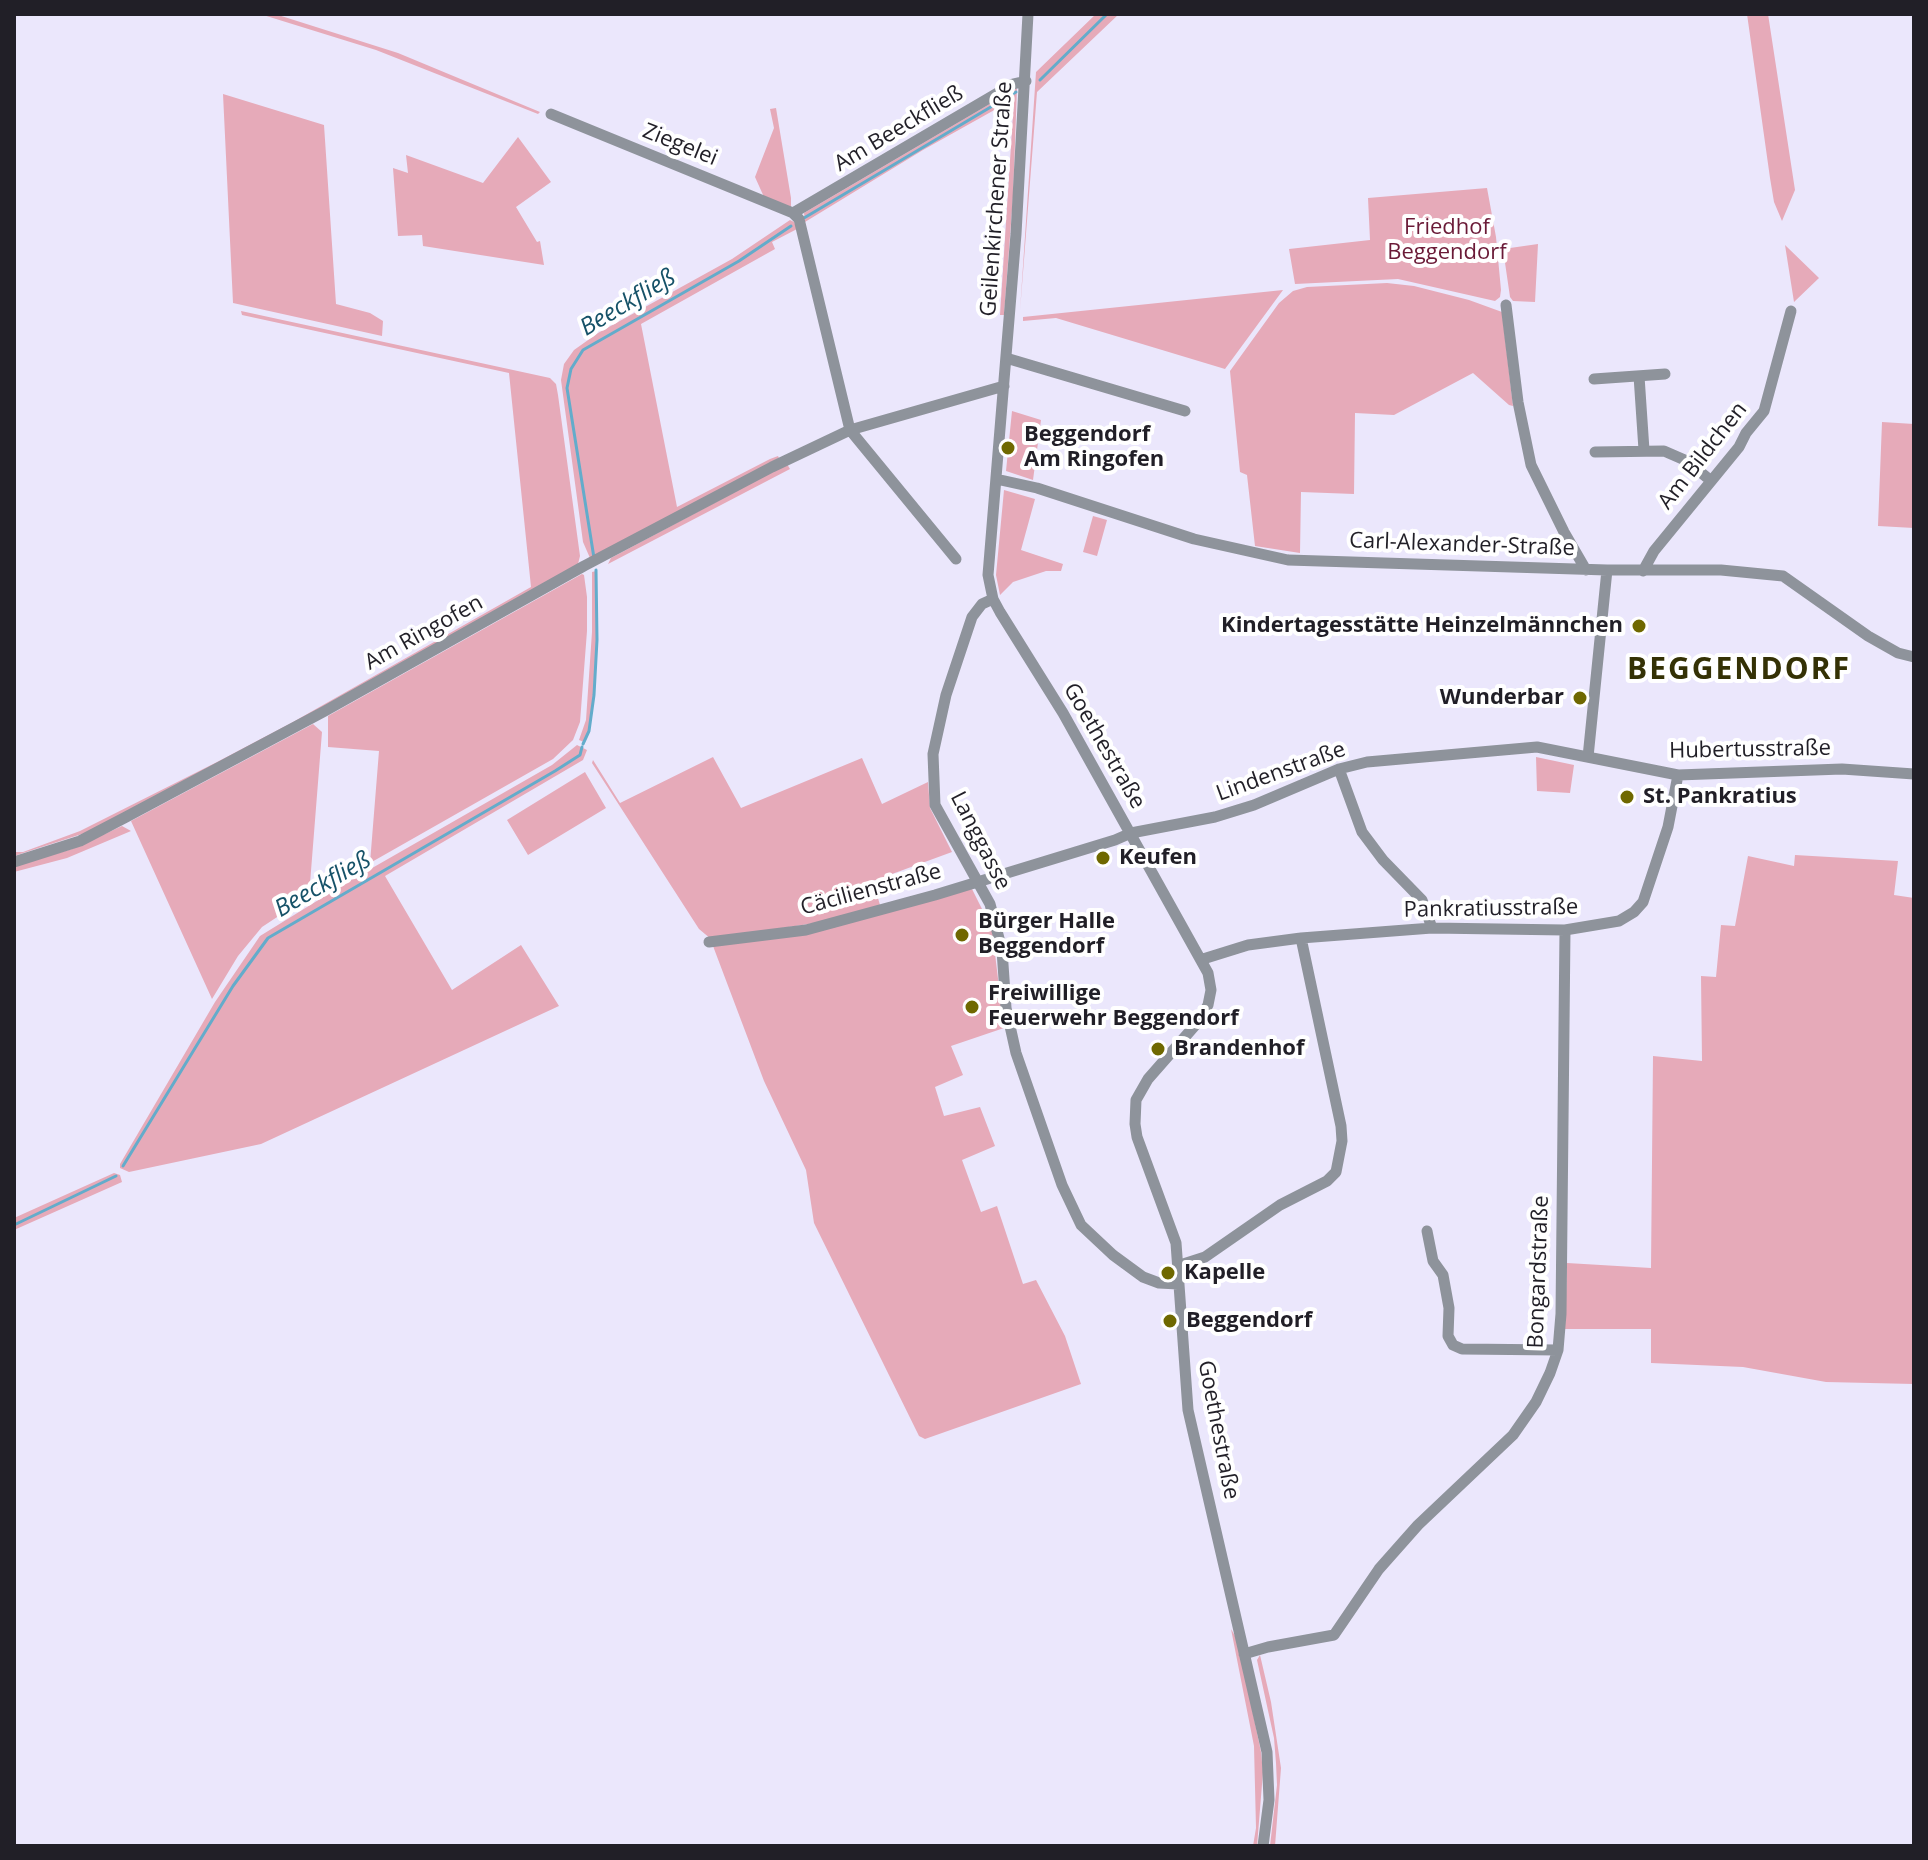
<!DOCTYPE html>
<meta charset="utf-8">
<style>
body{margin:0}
#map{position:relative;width:1928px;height:1860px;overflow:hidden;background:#ebe7fc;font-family:"Open Sans",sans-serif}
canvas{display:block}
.frame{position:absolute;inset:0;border:16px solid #211f27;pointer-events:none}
</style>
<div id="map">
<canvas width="1928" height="1860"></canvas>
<div class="frame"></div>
</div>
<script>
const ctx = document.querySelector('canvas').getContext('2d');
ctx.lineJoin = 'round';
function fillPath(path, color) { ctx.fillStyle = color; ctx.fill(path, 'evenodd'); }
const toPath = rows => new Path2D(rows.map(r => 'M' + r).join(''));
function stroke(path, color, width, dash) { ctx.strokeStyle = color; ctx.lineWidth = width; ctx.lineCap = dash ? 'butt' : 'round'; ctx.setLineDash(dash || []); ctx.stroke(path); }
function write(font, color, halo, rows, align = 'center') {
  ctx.font = font + ' "Open Sans",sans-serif'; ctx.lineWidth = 8; ctx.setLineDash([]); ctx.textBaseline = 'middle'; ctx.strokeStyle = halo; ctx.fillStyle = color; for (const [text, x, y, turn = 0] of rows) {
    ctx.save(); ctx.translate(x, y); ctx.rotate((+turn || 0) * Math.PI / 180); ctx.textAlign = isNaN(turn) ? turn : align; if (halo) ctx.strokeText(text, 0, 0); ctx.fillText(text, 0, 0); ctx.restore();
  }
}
const green = toPath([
 [260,14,275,14,398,53,540,112,538,114,376,50],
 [1096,14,1119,14,1037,92,1020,311,1036,72],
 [1747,14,1768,14,1795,190,1782,221,1774,202,1770,178],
 [1017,88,1013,197,1004,315,1000,315,1014,99,923,150,805,222,804,213],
 [223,94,324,125,336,304,370,313,383,321,382,336,233,303],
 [776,108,791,198,791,208,764,197,755,177,774,128,770,109],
 [518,137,551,182,516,207,537,242,540,241,544,265,423,246,422,235,398,236,393,168,408,173,406,155,483,183],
 [1487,188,1496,237,1501,290,1500,297,1495,301,1398,279,1295,284,1289,249,1370,240,1368,198],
 [790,220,794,222,797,229,772,242,775,249,641,324,677,507,770,459,778,456,779,458,590,558,583,542,561,380,564,364,574,350,598,333,732,259],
 [1538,244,1535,302,1513,301,1510,297,1503,249],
 [1785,245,1819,278,1794,302],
 [1387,283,1414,286,1469,300,1502,312,1513,406,1509,405,1473,373,1394,415,1355,413,1354,494,1301,492,1300,553,1255,546,1247,475,1240,472,1230,371,1279,303,1293,291,1307,287],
 [1283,290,1225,369,1056,318,1023,321,1023,317],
 [241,311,550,378,556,384,558,395,580,556,578,564,307,717,85,833,14,856,14,852,23,852,80,831,217,762,293,722,531,587,509,373,242,315],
 [1012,411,1041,420,1033,480,1006,471],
 [1882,422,1914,424,1914,528,1878,526],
 [787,464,790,469,608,564,611,558],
 [1004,490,1035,499,1021,550,1063,564,1061,571,1046,571,1013,582,1000,595,996,575],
 [1093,516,1107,520,1097,556,1083,552],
 [596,571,597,640,593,695,589,730,584,742,579,740,586,720,592,632,592,572],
 [582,574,584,575,587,597,587,631,580,722,573,740,553,759,370,863,379,751,328,747,328,716],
 [313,724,322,732,309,896,262,927,238,956,212,999,131,821],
 [577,745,587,750,583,760,385,876,452,990,521,945,559,1006,261,1144,129,1172,120,1168,120,1164,215,1002,260,936,346,883,552,765],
 [713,757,741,808,862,758,882,804,928,782,930,808,952,852,873,881,880,905,828,921,711,939,699,929,592,763,593,760,620,803],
 [1536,757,1574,765,1570,793,1537,791],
 [585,772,606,808,528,855,507,820],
 [122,826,131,831,67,858,14,872,14,866,72,849],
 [1795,855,1898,861,1894,895,1914,898,1914,1384,1826,1382,1743,1367,1651,1363,1651,1329,1565,1329,1567,1263,1651,1268,1653,1056,1702,1061,1701,976,1716,977,1721,925,1735,926,1748,856,1794,866],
 [972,889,992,929,1004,1028,951,1046,963,1075,935,1087,944,1116,980,1107,995,1146,962,1160,981,1212,997,1206,1023,1284,1036,1280,1065,1336,1081,1384,925,1439,919,1436,814,1223,806,1170,764,1081,713,946],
 [114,1173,120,1175,122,1182,14,1230,14,1218],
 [1231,1629,1238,1641,1261,1752,1263,1772,1257,1846,1253,1846,1256,1828,1254,1746],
 [1260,1655,1271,1702,1281,1768,1275,1846,1270,1846,1277,1785,1276,1763,1274,1738,1257,1660]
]);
const stream = toPath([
 [1040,80,1107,14],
 [804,218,1016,92],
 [594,558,567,388,571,369,583,350,739,261,791,226],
 [583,744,589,731,594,695,597,640,596,570],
 [123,1166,233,986,268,938,555,771,580,755,582,747],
 [14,1225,116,1176]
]);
const minor = toPath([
 [1028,14,1016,234,988,575,993,599,1000,612,1063,713,1208,973,1211,990,1208,1005,1198,1022,1148,1079,1136,1100,1135,1124,1137,1137,1176,1243,1188,1410,1267,1752,1269,1800,1263,1846],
 [551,114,793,213],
 [793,213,799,219,850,430,956,559],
 [793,213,1013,84,1026,81],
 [1506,305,1518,402,1531,465,1564,532,1586,570],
 [1006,358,1185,411],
 [1639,376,1644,450],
 [1594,379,1665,374],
 [1595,452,1664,451,1687,461,1710,480],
 [996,479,1037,488,1194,539,1288,560,1607,570,1721,570,1783,576,1868,636,1898,653,1914,657],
 [1643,571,1654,551,1739,447,1746,433,1764,411,1791,311],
 [993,599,982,604,972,617,946,695,933,754,935,805,990,904,1002,950,1006,1008,1016,1053,1062,1185,1081,1225,1113,1255,1143,1277,1159,1283,1178,1284],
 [1588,757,1607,570],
 [1339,769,1362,832,1383,860,1422,900,1432,928],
 [14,862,80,841,126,817,325,711,584,566,772,467,850,430,1004,386],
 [709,942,806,930,935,895,1115,840,1131,833,1215,817,1254,805,1339,769,1367,762,1537,747,1678,775,1842,769,1914,774],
 [1203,959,1248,945,1301,938,1432,928,1565,930,1619,921,1634,912,1643,902,1668,827,1678,775],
 [1427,1231,1433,1261,1443,1275,1449,1308,1448,1336,1453,1345,1462,1349,1558,1350],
 [1177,1266,1205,1257,1280,1205,1327,1181,1336,1172,1342,1141,1341,1126,1301,938],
 [1244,1654,1268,1647,1334,1635,1379,1569,1418,1525,1513,1435,1536,1402,1550,1373,1558,1350,1561,1314,1565,930]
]);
const markers = [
 [1008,448,8,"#6f6800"],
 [1639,626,8,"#6f6800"],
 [1580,698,8,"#6f6800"],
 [1627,797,8,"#6f6800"],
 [1103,858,8,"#6f6800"],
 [962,935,8,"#6f6800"],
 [972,1007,8,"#6f6800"],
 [1158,1049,8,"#6f6800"],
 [1168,1273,8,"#6f6800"],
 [1170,1321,8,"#6f6800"]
];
const streetNames = [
 ["Am Beeckfließ",899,129,-31],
 ["Ziegelei",680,145,22],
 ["Geilenkirchener Straße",997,199,-86],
 ["Am Bildchen",1703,456,-52],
 ["Carl-Alexander-Straße",1462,545,2],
 ["Am Ringofen",424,633,-29],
 ["Goethestraße",1104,746,60],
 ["Hubertusstraße",1750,750,-1],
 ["Lindenstraße",1281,772,-20],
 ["Langgasse",980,841,63],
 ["Cäcilienstraße",871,890,-15],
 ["Pankratiusstraße",1491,909,-1],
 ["Bongardstraße",1539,1272,-88],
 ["Goethestraße",1218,1430,79]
];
const parkNames = [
 ["Friedhof",1447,228],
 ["Beggendorf",1447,253]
];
const poiNames = [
 ["Beggendorf",1024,435],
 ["Am Ringofen",1024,460],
 ["Kindertagesstätte Heinzelmännchen",1623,626,"right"],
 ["Wunderbar",1564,698,"right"],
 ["St. Pankratius",1643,797],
 ["Keufen",1119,858],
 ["Bürger Halle",978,922],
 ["Beggendorf",978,947],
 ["Freiwillige",988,994],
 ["Feuerwehr Beggendorf",988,1019],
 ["Brandenhof",1174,1049],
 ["Kapelle",1184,1273],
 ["Beggendorf",1186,1321]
];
const waterNames = [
 ["Beeckfließ",628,303,-31],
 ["Beeckfließ",323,885,-30]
];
const districtNames = [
 ["BEGGENDORF",1739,670]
];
fillPath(green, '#e6aab9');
stroke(stream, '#63accb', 3);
stroke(minor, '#8e939b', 11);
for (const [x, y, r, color] of markers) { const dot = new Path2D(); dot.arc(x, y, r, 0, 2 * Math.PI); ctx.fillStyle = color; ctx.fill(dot); stroke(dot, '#fff', 3); }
write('22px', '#211f27', '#fff', streetNames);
write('22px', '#6a1a37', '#fff', parkNames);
write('bold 22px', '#211f27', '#fff', poiNames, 'left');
write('italic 24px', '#165268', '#fff', waterNames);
ctx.letterSpacing = '2px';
write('bold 30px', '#343105', '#fff', districtNames);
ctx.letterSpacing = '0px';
</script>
